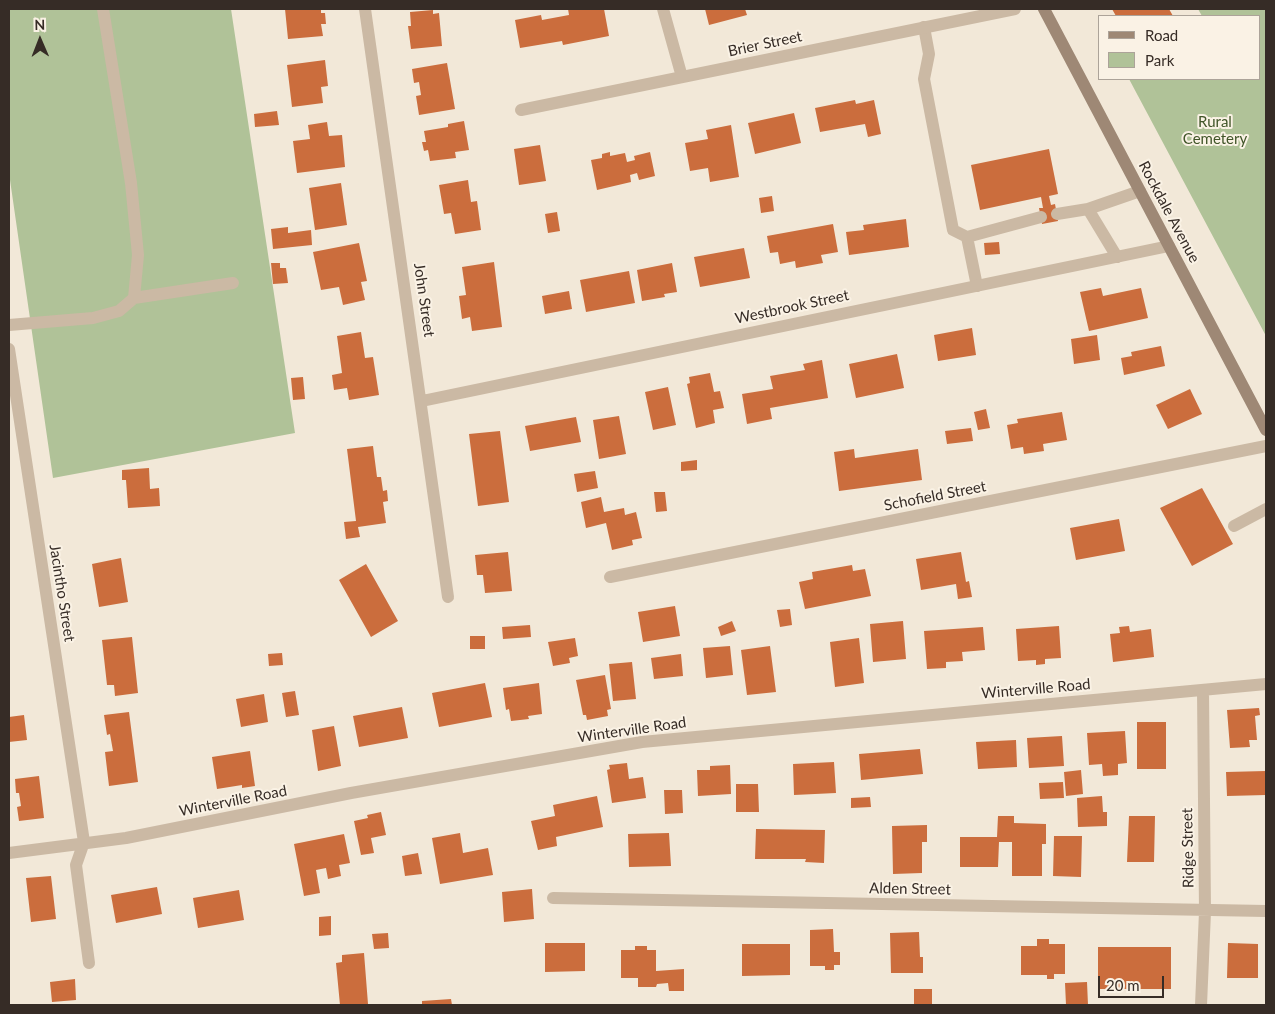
<!DOCTYPE html>
<style>
body{margin:0}
#map{position:relative;width:1275px;height:1014px;overflow:hidden;background:#f2e8d8;font-family:Lato,sans-serif}
canvas{display:block}
.frame{position:absolute;inset:0;border:10px solid #362c26;pointer-events:none}
.legend{position:absolute;left:1098px;top:15px;width:162px;height:65px;box-sizing:border-box;background:#faf2e5;border:1px solid #aca399;margin:0;padding:6px 9px;list-style:none;font-size:15px;color:#362c26}
.legend li{display:flex;align-items:center;gap:10px;height:25px}
.legend b{width:25px;border:1px solid #aca399}
.north{position:absolute;left:15px;top:15px;width:50px;height:50px;-webkit-text-stroke:4px #faf2e5;paint-order:stroke;rotate:359deg;font-size:14px;font-weight:700;line-height:20px;text-align:center;color:#362c26}
.north::after{content:'';display:block;margin:auto;width:18px;height:22px;background:#362c26;clip-path:polygon(50% 0,100% 100%,50% 72%,0 100%)}
.scale{position:absolute;left:1098px;top:976px;width:66px;height:22px;box-sizing:border-box;border:2px solid #362c26;border-top:0;padding-left:6px;font-size:15px;line-height:18px;white-space:nowrap;color:#362c26;-webkit-text-stroke:4px #faf2e5;paint-order:stroke}
</style>
<div id="map">
<canvas width="1275" height="1014"></canvas>
<div class="frame"></div>
<ul class="legend">
<li><b style="height:6px;background:#9e8875"></b>Road</li>
<li><b style="height:14px;background:#b0c298"></b>Park</li>
</ul>
<div class="north">N</div>
<div class="scale">20 m</div>
</div>
<script>
const ctx = document.querySelector('canvas').getContext('2d');
ctx.lineJoin = 'round';
function fillPath(path, color) { ctx.fillStyle = color; ctx.fill(path, 'evenodd'); }
const toPath = rows => new Path2D(rows.map(r => 'M' + r).join(''));
function stroke(path, color, width, dash) { ctx.strokeStyle = color; ctx.lineWidth = width; ctx.lineCap = dash ? 'butt' : 'round'; ctx.setLineDash(dash || []); ctx.stroke(path); }
function write(font, color, halo, rows, align = 'center') {
  ctx.font = font + ' Lato,sans-serif'; ctx.lineWidth = 4; ctx.setLineDash([]); ctx.textBaseline = 'middle'; ctx.strokeStyle = halo; ctx.fillStyle = color; for (const [text, x, y, turn = 0] of rows) {
    ctx.save(); ctx.translate(x, y); ctx.rotate((+turn || 0) * Math.PI / 180); ctx.textAlign = isNaN(turn) ? turn : align; if (halo) ctx.strokeText(text, 0, 0); ctx.fillText(text, 0, 0); ctx.restore();
  }
}
const green = toPath([
 [9,9,231,9,295,433,53,478,9,173],
 [1198,9,1266,9,1266,336,1129,79,1259,79,1259,16,1202,16]
]);
const building = toPath([
 [285,9,321,9,321,13,325,13,326,24,321,24,323,36,288,39],
 [568,9,604,9,609,36,563,45,562,41,520,48,515,20,541,15,542,20,569,15],
 [705,9,745,9,747,15,709,25],
 [1112,9,1169,9,1173,16,1116,16],
 [433,10,433,14,439,13,442,46,411,49,408,26,411,26,410,12],
 [325,60,328,86,321,87,323,103,292,107,287,65],
 [447,63,455,109,419,115,416,96,421,95,419,82,414,83,412,69],
 [855,100,856,104,874,100,881,134,868,137,865,124,820,132,815,108],
 [277,111,279,125,255,127,254,114],
 [794,113,801,143,755,154,748,123],
 [464,121,469,150,455,152,456,158,430,161,428,150,424,151,422,142,426,142,424,131,448,127,448,124],
 [327,122,329,136,342,135,345,167,297,173,293,141,310,139,308,125],
 [731,125,739,177,710,182,708,168,690,171,685,143,708,139,706,130],
 [540,145,546,181,519,185,514,149],
 [1049,149,1058,194,1049,196,1051,205,1055,204,1058,221,1042,224,1039,208,1043,208,1041,197,980,210,971,165],
 [610,152,610,156,625,153,627,162,635,160,634,156,650,152,655,176,639,180,637,173,630,175,631,182,597,190,591,160,602,158,602,154],
 [468,180,471,202,477,201,481,230,455,234,451,213,444,214,439,185],
 [341,183,347,225,315,230,309,188],
 [772,196,774,211,761,213,759,198],
 [557,212,560,231,548,233,545,214],
 [906,219,909,247,849,255,846,232,864,230,863,225],
 [833,224,838,252,821,255,823,263,796,268,795,261,780,264,778,252,770,253,767,236],
 [288,227,288,233,311,230,312,245,273,249,271,229],
 [999,242,1000,254,985,255,984,243],
 [359,243,367,281,361,282,365,300,343,305,339,287,321,290,313,252],
 [744,248,750,278,700,287,694,257],
 [494,262,502,327,472,331,470,317,462,319,459,296,466,295,462,267],
 [271,263,280,263,280,268,286,268,288,283,273,284],
 [672,263,677,292,664,294,665,297,642,301,637,270],
 [629,271,635,303,586,312,580,280],
 [1101,288,1103,296,1141,288,1148,318,1089,331,1080,292],
 [569,291,572,309,545,314,542,296],
 [972,328,976,355,938,361,934,335],
 [361,332,365,358,373,357,379,395,349,400,347,388,334,390,332,375,342,373,337,336],
 [1097,335,1100,360,1074,364,1071,339],
 [1161,346,1165,366,1124,375,1121,358,1132,356,1131,352],
 [897,354,904,388,856,398,849,364],
 [822,360,828,398,770,408,772,419,747,424,742,394,773,389,770,376,805,370,803,364],
 [710,373,714,392,720,391,724,408,713,410,715,423,696,428,687,384,690,383,689,377],
 [303,377,305,399,293,400,291,378],
 [668,387,676,425,653,430,645,392],
 [1190,389,1202,414,1168,429,1156,405],
 [986,409,990,428,978,430,974,412],
 [1062,412,1067,440,1043,444,1044,451,1024,454,1023,447,1011,449,1007,425,1018,423,1017,419],
 [619,416,626,454,599,459,593,420],
 [576,417,581,442,530,451,525,426],
 [971,428,973,441,947,444,945,431],
 [500,431,509,502,478,506,469,434],
 [373,446,377,477,381,477,383,491,387,490,388,501,383,502,386,523,358,527,360,537,346,539,344,522,356,521,347,449],
 [854,449,855,458,918,449,922,480,839,491,834,452],
 [697,460,697,470,681,471,681,462],
 [149,468,150,489,159,488,160,506,128,508,126,480,122,480,122,470],
 [595,471,598,488,577,492,574,474],
 [1202,488,1233,544,1192,566,1160,508],
 [654,492,665,492,667,511,656,512],
 [601,497,604,512,624,508,625,515,636,512,642,538,632,540,633,545,612,550,606,523,586,528,581,502],
 [1119,519,1125,551,1076,560,1070,528],
 [508,552,512,591,485,593,483,575,477,575,475,555],
 [961,552,966,582,969,581,972,597,958,599,956,584,921,590,916,559],
 [121,558,128,602,99,607,92,564],
 [366,564,398,621,371,637,339,580],
 [852,565,853,571,865,569,871,596,805,609,799,582,813,579,812,572],
 [675,606,680,636,643,642,638,612],
 [790,609,792,625,780,627,777,610],
 [732,621,736,631,721,636,718,627],
 [903,621,906,659,873,662,870,624],
 [530,625,531,637,503,639,502,627],
 [1059,626,1061,658,1045,659,1045,664,1036,665,1036,660,1018,661,1016,629],
 [1129,626,1130,632,1151,629,1154,657,1113,662,1110,634,1120,633,1119,627],
 [983,627,985,650,962,652,963,661,946,662,946,668,927,669,924,631],
 [470,636,485,636,485,649,470,649],
 [132,637,138,693,115,696,114,685,107,685,102,640],
 [575,638,578,656,569,658,570,663,553,666,548,642],
 [859,638,864,683,835,687,830,642],
 [730,646,733,675,706,678,703,648],
 [770,646,776,692,747,695,741,650],
 [282,653,283,665,269,666,268,654],
 [681,654,683,676,654,679,651,658],
 [632,662,636,699,613,701,609,664],
 [605,675,611,709,607,710,608,716,587,720,586,715,583,715,576,680],
 [485,683,492,717,439,727,432,693],
 [539,683,542,714,528,716,529,719,511,721,509,709,506,710,503,688],
 [295,691,299,715,286,717,282,693],
 [264,694,268,722,241,727,236,699],
 [402,707,408,738,359,747,353,716],
 [1259,708,1260,715,1255,716,1257,740,1249,740,1250,747,1230,748,1227,710],
 [129,712,138,782,109,786,105,752,113,751,110,734,107,735,104,715],
 [24,715,27,740,9,742,9,717],
 [1137,722,1166,722,1166,769,1137,769],
 [334,726,341,766,318,771,312,730],
 [1125,731,1127,763,1118,764,1118,775,1103,776,1102,764,1089,765,1087,733],
 [1062,736,1064,766,1029,768,1027,738],
 [1016,740,1017,767,978,769,976,742],
 [920,749,923,774,861,780,859,754],
 [250,751,255,786,242,788,242,785,217,789,212,757],
 [834,762,836,793,794,795,793,764],
 [627,763,629,779,643,777,646,798,612,803,607,770,610,769,609,765],
 [730,765,731,794,698,796,697,770,710,770,710,766],
 [1081,770,1083,794,1066,796,1064,772],
 [1266,771,1266,795,1227,796,1226,772],
 [39,776,44,818,19,821,17,807,21,806,19,793,16,793,15,779],
 [1063,782,1064,798,1040,799,1039,783],
 [736,784,758,784,759,812,736,812],
 [664,790,682,790,683,813,665,814],
 [597,796,603,827,556,837,557,846,538,850,531,821,555,816,553,805],
 [1102,796,1103,812,1107,812,1107,826,1078,827,1077,798],
 [870,797,871,807,851,808,851,798],
 [381,812,386,835,371,838,374,853,361,855,354,821,368,818,367,815],
 [998,816,1014,816,1014,823,1046,824,1046,844,1042,844,1042,876,1012,876,1012,842,999,842,998,867,960,867,960,837,997,837],
 [1129,816,1155,816,1154,862,1127,862],
 [927,825,927,842,922,842,922,873,893,874,892,826],
 [756,829,825,830,824,863,805,862,806,859,755,859],
 [460,833,463,853,488,848,493,875,440,884,432,838],
 [669,833,671,866,629,867,628,834],
 [344,834,350,863,339,865,341,876,328,879,326,868,316,870,320,893,304,896,294,844],
 [1054,836,1082,836,1081,877,1053,876],
 [418,853,422,874,405,876,402,856],
 [51,876,56,919,31,922,26,878],
 [157,887,162,914,116,923,111,895],
 [532,889,534,919,504,922,502,892],
 [239,890,244,920,198,928,193,898],
 [331,916,331,935,319,936,319,917],
 [833,929,834,952,840,952,840,965,834,965,834,970,825,970,825,966,810,966,810,930],
 [919,932,920,957,923,957,923,973,891,973,890,933],
 [388,933,389,948,374,949,372,934],
 [1037,939,1049,939,1049,944,1065,944,1065,974,1054,974,1054,979,1047,979,1047,975,1021,975,1021,946,1037,946],
 [545,943,585,943,585,971,545,972],
 [1228,943,1258,944,1258,978,1227,978],
 [742,944,790,944,790,975,742,976],
 [635,946,647,946,647,950,656,950,656,971,684,969,684,991,669,991,668,983,657,984,656,987,638,987,638,978,621,978,621,950,635,950],
 [1098,947,1171,947,1171,989,1098,989],
 [364,953,368,1004,340,1005,336,963,342,962,342,955],
 [75,979,76,1000,52,1002,50,982],
 [1087,982,1088,1005,1066,1005,1065,983],
 [914,989,932,989,932,1005,914,1005],
 [451,999,452,1005,422,1005,422,1001]
]);
const service = toPath([
 [103,9,131,183,138,255,134,298,233,283],
 [924,27,929,54,924,79,953,230,967,237,977,286],
 [1088,209,1140,191],
 [1057,214,1088,209,1117,257],
 [967,237,1041,217],
 [9,325,93,318,119,311,134,298],
 [1234,526,1266,509]
]);
const minor = toPath([
 [365,9,448,597],
 [663,9,682,77],
 [521,110,1015,9],
 [9,349,84,842,76,865,89,963],
 [422,401,1169,246],
 [610,577,1266,446],
 [9,853,126,838,351,793,642,742,1266,684],
 [553,898,1266,911],
 [1201,1005,1205,912,1203,690]
]);
const secondary = toPath([
 [1044,9,1266,430]
]);
const streetNames = [
 ["Brier Street",765,44,-12],
 ["Rockdale Avenue",1169,212,62],
 ["John Street",424,300,82],
 ["Westbrook Street",792,307,-12],
 ["Schofield Street",935,496,-11],
 ["Jacintho Street",62,593,81],
 ["Winterville Road",1036,689,-5],
 ["Winterville Road",632,730,-8],
 ["Winterville Road",233,801,-11],
 ["Ridge Street",1188,848,-91],
 ["Alden Street",910,889,1]
];
const parkNames = [
 ["Rural",1215,122],
 ["Cemetery",1215,139]
];
fillPath(green, '#b0c298');
fillPath(building, '#cb6d3d');
stroke(service, '#cbb9a4', 12);
stroke(minor, '#cbb9a4', 12);
stroke(secondary, '#9e8875', 12);
write('15px', '#362c26', '#faf2e5', streetNames);
write('15px', '#415529', '#faf2e5', parkNames);
</script>
